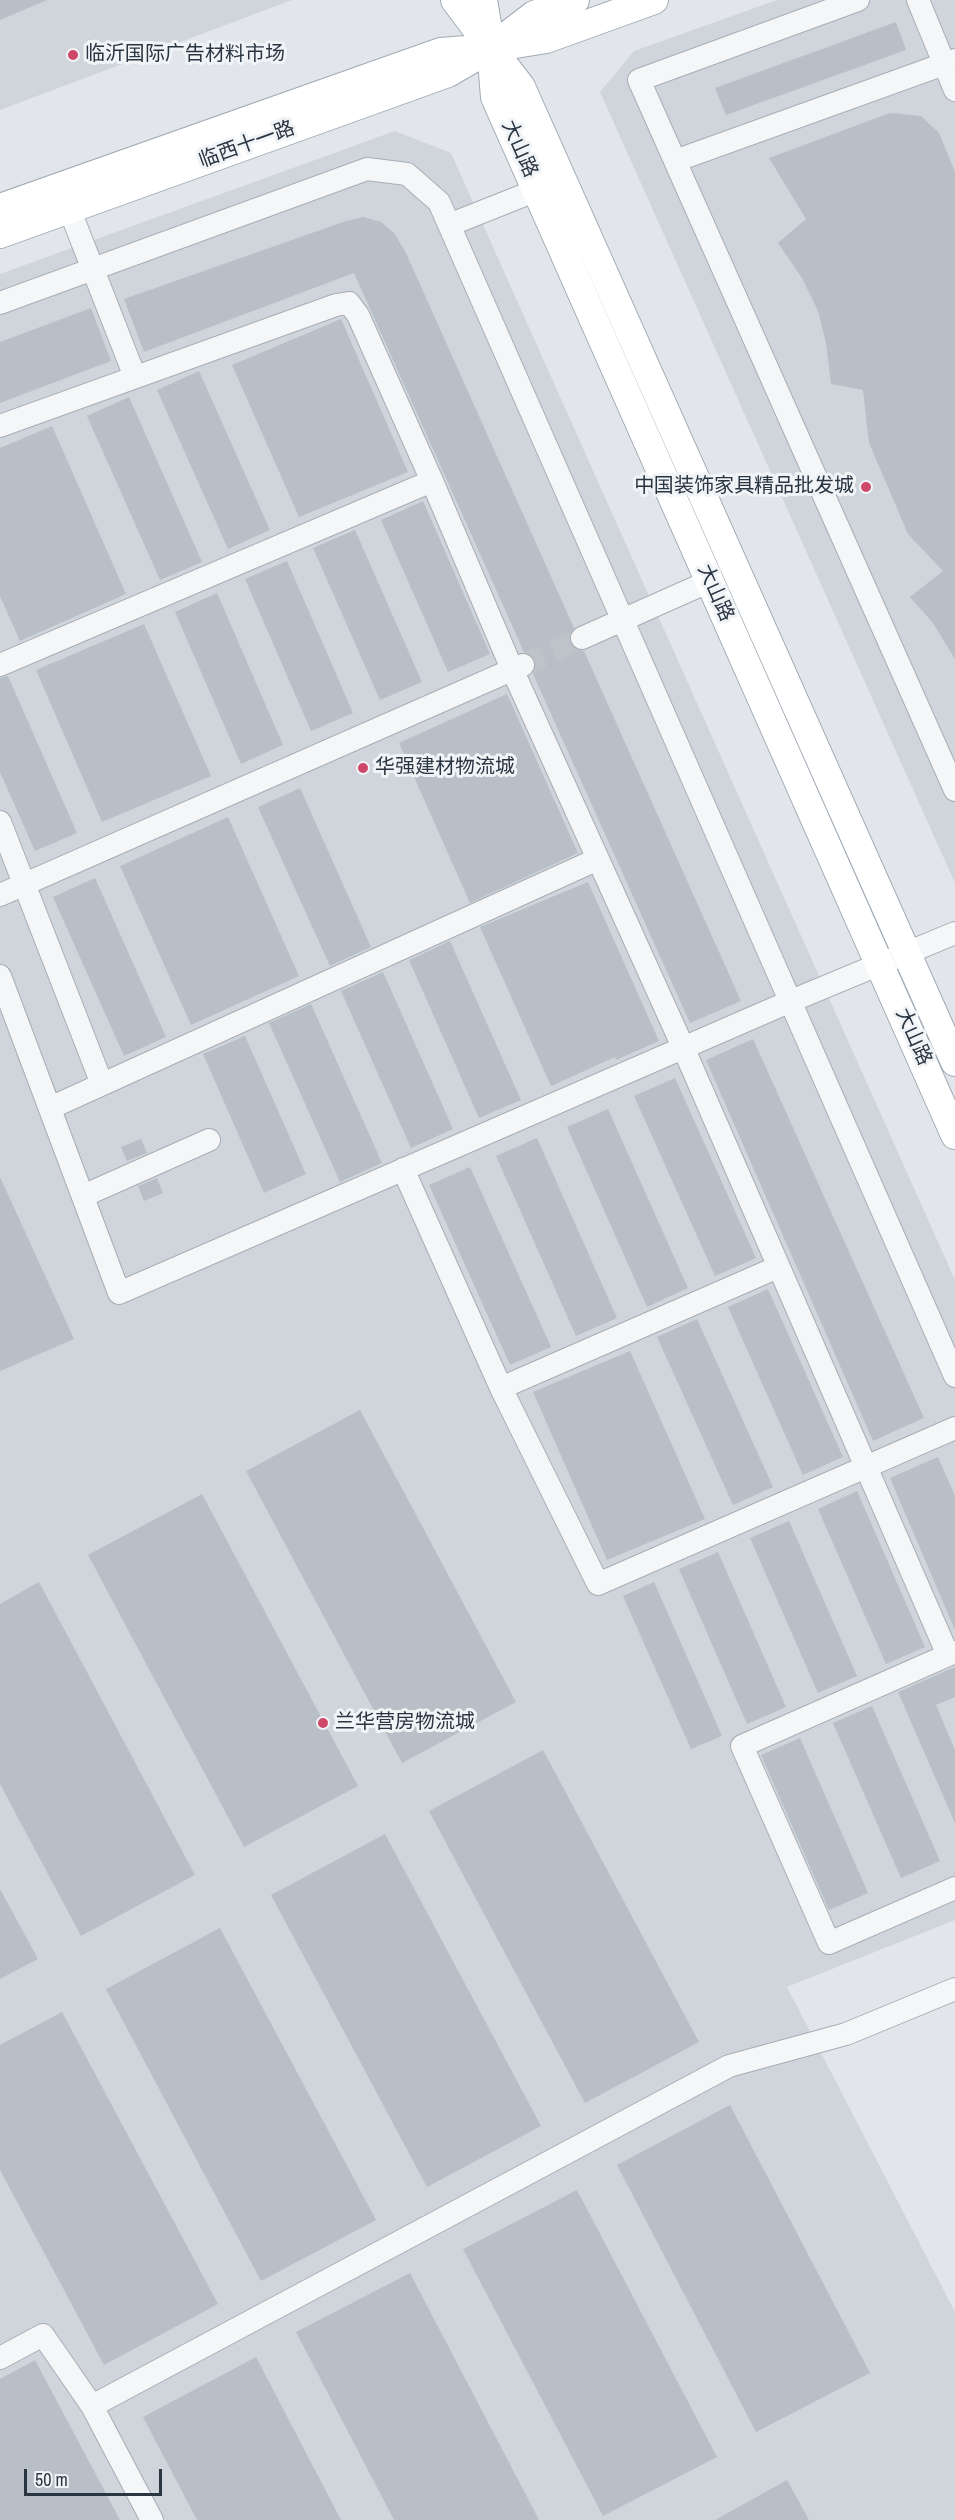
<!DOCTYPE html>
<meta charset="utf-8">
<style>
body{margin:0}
#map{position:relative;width:955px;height:2520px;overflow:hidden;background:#e2e6ea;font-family:"Archivo Narrow",sans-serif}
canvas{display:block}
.scale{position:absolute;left:24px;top:2469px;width:138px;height:27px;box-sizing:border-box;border:3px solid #2a3542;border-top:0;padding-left:8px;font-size:18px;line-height:21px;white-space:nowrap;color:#2a3542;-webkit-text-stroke:4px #f1f4f7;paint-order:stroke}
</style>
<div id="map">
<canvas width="955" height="2520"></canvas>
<div class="scale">50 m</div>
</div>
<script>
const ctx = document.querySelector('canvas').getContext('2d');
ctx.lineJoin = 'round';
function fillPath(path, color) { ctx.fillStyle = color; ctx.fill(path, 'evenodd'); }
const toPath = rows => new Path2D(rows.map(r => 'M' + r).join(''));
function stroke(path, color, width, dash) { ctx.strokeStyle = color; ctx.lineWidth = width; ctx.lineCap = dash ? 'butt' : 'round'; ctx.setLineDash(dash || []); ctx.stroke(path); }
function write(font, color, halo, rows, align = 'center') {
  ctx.font = font + ' "Archivo Narrow","Noto Sans SC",sans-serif'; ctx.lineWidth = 6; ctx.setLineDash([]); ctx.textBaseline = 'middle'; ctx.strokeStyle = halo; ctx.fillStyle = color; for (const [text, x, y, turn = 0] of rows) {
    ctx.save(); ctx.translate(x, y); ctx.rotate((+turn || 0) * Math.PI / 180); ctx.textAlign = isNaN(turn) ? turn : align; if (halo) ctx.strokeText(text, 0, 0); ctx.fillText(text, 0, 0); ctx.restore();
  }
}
const built = toPath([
 [0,0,292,0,0,110],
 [777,0,955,0,955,883,600,92,634,51],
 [395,131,451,153,955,1280,955,1920,787,1987,955,2312,955,2520,0,2520,0,274]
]);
const building = toPath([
 [0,0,47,0,0,20],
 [896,22,906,50,726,115,715,88],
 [890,113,921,116,939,133,955,172,955,659,933,623,910,597,943,571,908,534,869,443,863,390,831,384,826,343,818,311,802,278,778,243,806,219,769,158],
 [363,217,381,222,394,233,405,251,574,628,569,636,570,644,575,649,584,651,741,1001,690,1023,533,674,536,667,535,659,530,654,524,652,354,273,144,352,124,299,346,221],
 [91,308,111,361,0,403,0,342],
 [341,319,408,472,299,517,232,365],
 [199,371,270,530,228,549,157,390],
 [129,397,202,562,160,580,87,416],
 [52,426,126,594,20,641,0,596,0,448],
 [423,501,490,654,448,672,381,520],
 [355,530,422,682,380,700,313,548],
 [287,561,353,713,311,731,245,579],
 [217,593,283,745,241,764,175,612],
 [144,624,211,776,102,822,36,670],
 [8,676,77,833,35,851,0,772,0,678],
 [507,694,578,853,470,903,399,743],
 [300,788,371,947,330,966,258,807],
 [228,817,299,976,191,1025,120,866],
 [95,878,166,1037,124,1056,53,897],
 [588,882,659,1041,616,1060,615,1057,551,1086,480,927],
 [450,941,521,1100,479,1118,409,960],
 [383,972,453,1129,411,1148,341,991],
 [311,1004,382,1163,340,1182,269,1023],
 [245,1036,306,1174,264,1193,203,1054],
 [753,1039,924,1418,873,1441,706,1060],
 [675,1078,756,1258,715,1276,634,1096],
 [608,1109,688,1288,647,1307,567,1127],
 [537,1138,617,1318,576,1336,496,1156],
 [141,1139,147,1153,127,1161,121,1147],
 [470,1167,551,1347,510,1365,429,1185],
 [0,1177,74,1339,0,1371],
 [157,1178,163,1193,144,1201,138,1186],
 [768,1289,843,1457,803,1475,728,1307],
 [697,1319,773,1487,733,1505,657,1337],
 [630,1351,705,1519,607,1560,533,1392],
 [360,1410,516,1702,402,1763,246,1471],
 [938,1457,955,1496,955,1630,890,1478],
 [857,1491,925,1647,886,1664,818,1509],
 [202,1494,358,1786,244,1847,88,1555],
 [789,1521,857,1676,818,1693,750,1538],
 [718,1552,786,1707,747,1724,679,1569],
 [39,1582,195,1875,81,1936,0,1784,0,1604],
 [654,1582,722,1736,691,1749,623,1596],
 [955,1667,955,1697,936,1705,955,1750,955,1823,898,1692],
 [872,1706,940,1861,901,1878,833,1723],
 [800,1738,868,1893,829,1910,761,1755],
 [543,1750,699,2042,585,2103,429,1811],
 [385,1834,541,2126,427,2187,271,1895],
 [0,1889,38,1959,0,1979],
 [220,1928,376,2220,261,2281,106,1989],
 [62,2012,218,2304,104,2365,0,2170,0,2045],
 [730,2105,870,2373,756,2432,617,2165],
 [577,2190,717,2457,603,2516,463,2249],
 [410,2273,539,2520,394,2520,296,2332],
 [256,2357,341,2520,197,2520,143,2417],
 [35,2360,120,2520,0,2520,0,2379],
 [787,2480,809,2520,715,2520]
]);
const minorTunnel = toPath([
 [523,665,582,638]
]);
const minor = toPath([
 [858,0,639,80,955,790],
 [918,0,955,90],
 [675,161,955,60],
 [65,198,135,377],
 [449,225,537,190],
 [0,303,367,169,407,174,439,202,955,1376],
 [0,426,336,305,349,303,358,315,432,481,512,669,683,1047,948,1655],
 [582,638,710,581],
 [0,665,432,481],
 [0,822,102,1084],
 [0,895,523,665],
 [0,976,119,1293,791,1001,955,933],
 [50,1108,598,859],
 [403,1169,501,1388,598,1584,955,1428],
 [83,1196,209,1140],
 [501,1388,778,1267],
 [955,1652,742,1746,829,1943,955,1888],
 [0,2358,43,2335,92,2406,729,2066,846,2034,955,1989],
 [92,2406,152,2520]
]);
const major = toPath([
 [455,0,491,48,495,97,955,1135],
 [483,0,491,48,521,87,955,1062],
 [0,208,441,52,491,48,534,15,575,0],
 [0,234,448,73,491,48,546,39,654,0]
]);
const markers = [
 [73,55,6,"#ce4869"],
 [866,487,6,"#ce4869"],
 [363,768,6,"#ce4869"],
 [323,1723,6,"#ce4869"]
];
const poiNames = [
 ["临沂国际广告材料市场",85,55],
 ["中国装饰家具精品批发城",854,487,"right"],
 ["华强建材物流城",375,768],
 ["兰华营房物流城",335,1723]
];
const streetNames = [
 ["临西十一路",247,145,-20],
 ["大山路",519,149,66],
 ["大山路",715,593,66],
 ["大山路",913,1037,66]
];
fillPath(built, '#d0d5dc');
fillPath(building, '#b9bfc7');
stroke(minorTunnel, '#bdc3c8', 22, [22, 11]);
stroke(minor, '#a7adb4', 24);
stroke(major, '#a1abb6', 30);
stroke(minor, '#f4f6f8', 22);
stroke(major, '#fff', 28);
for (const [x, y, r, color] of markers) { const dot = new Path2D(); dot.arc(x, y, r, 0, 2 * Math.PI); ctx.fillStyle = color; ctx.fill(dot); stroke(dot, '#f1f4f7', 2); }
write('20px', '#2a3542', '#f1f4f7', poiNames, 'left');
write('20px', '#2a3542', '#f1f4f7', streetNames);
</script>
